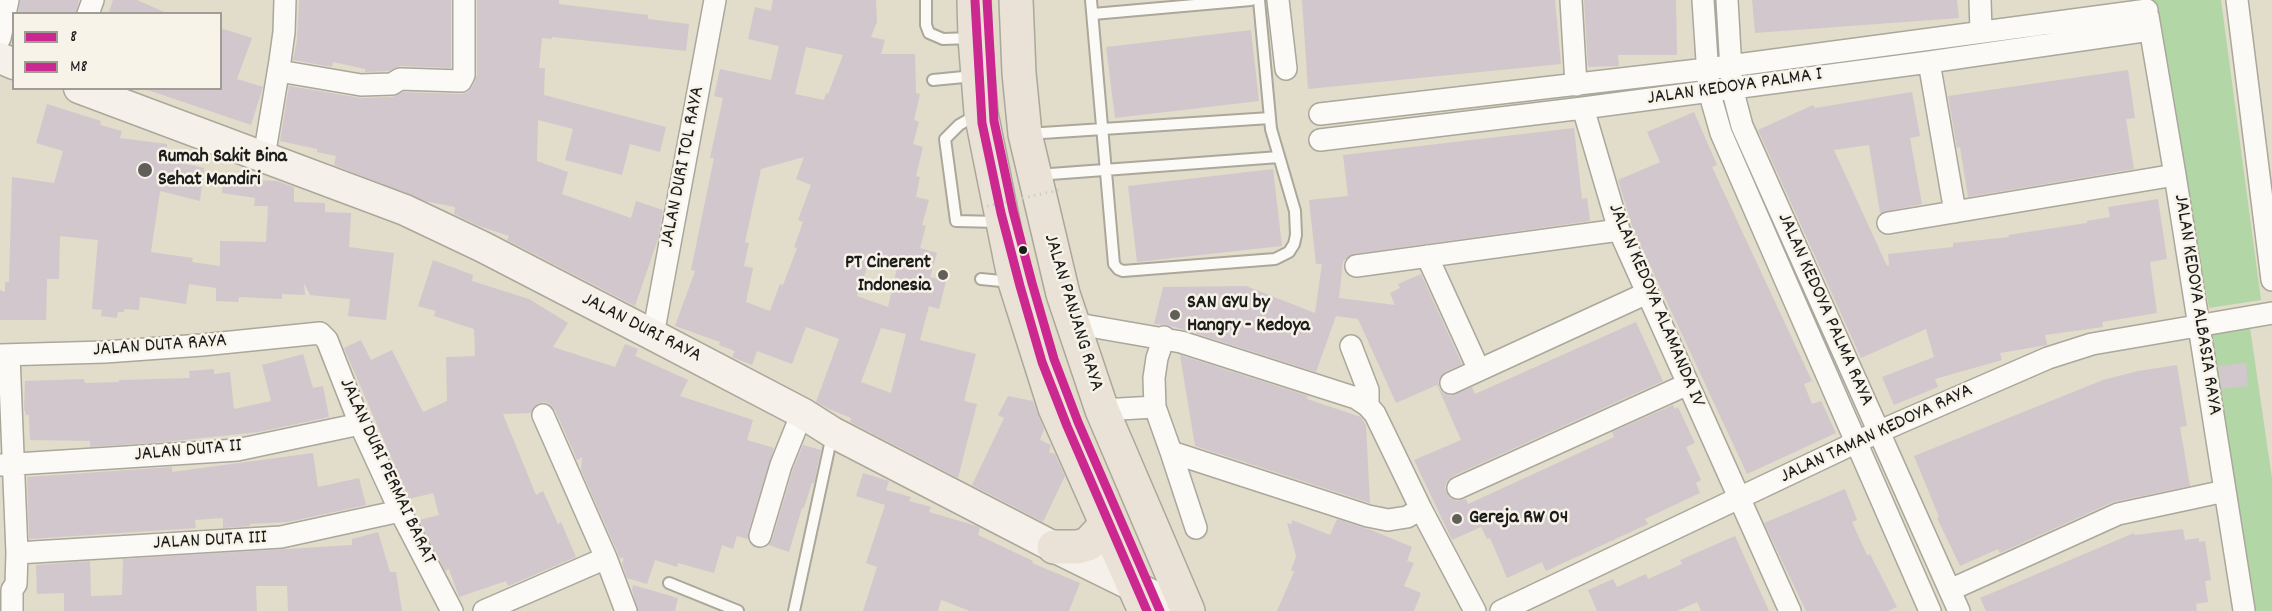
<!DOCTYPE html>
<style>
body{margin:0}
#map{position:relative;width:2272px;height:611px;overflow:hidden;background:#e2dcca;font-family:Dekko,sans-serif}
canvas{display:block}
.legend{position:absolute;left:12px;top:12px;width:210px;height:78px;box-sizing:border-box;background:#f7f3e8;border:2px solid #9f9d96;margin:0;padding:8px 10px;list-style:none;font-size:18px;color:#1c1c1c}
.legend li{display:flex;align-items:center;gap:12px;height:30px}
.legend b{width:30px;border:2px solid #9f9d96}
</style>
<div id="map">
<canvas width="2272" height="611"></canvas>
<ul class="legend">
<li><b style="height:8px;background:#cc2790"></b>8</li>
<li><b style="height:8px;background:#cb2990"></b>M8</li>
</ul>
</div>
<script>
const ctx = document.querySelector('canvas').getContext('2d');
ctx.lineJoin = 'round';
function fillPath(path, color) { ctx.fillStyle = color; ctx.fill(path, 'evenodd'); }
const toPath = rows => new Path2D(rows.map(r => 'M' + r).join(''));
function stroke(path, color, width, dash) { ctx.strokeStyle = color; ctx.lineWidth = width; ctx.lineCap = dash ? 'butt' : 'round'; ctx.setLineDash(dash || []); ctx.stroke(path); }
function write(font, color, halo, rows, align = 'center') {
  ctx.font = font + ' Dekko,sans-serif'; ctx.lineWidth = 5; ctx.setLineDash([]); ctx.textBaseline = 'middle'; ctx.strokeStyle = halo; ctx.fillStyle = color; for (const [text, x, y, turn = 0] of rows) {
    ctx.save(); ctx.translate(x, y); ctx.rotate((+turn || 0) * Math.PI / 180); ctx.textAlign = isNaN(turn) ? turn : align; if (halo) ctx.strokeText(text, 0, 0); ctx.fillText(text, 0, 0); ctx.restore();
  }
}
const green = toPath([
 [2151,0,2221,0,2261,300,2209,308],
 [2250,328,2272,478,2272,611,2240,611,2199,336]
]);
const building = toPath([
 [20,0,79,0,76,14,18,14],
 [113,0,137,0,169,14,108,14],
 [299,0,451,0,451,68,400,66,388,71,365,72,365,69,333,62,332,67,293,60,297,40],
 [477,0,559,0,559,4,648,15,648,19,689,24,686,51,552,37,552,39,542,38,539,68,545,68,544,95,666,127,660,152,630,144,622,175,565,160,573,129,538,120,537,161,568,172,562,194,631,218,636,201,663,210,658,239,635,306,507,240,509,236,479,226,454,214,455,207,425,201,334,165,336,156,317,152,317,149,280,141,289,86,361,98,392,97,403,92,461,94,468,92,472,87,477,75],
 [773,0,876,0,877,22,871,37,885,40,881,54,915,54,916,93,920,94,914,120,919,122,913,144,923,147,916,176,920,177,916,197,929,200,922,225,926,226,920,248,937,253,930,277,946,281,939,309,929,306,920,340,976,354,964,401,977,404,958,478,850,422,851,418,829,409,816,402,839,339,806,327,792,364,757,351,752,365,732,357,735,351,719,345,720,342,675,326,695,271,691,270,714,158,710,158,723,98,714,96,720,69,771,80,779,46,748,39,755,7,771,11],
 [806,47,843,55,828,94,826,93,824,100,795,94],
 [804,157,796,179,811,185,798,220,803,222,794,247,797,248,783,285,780,284,770,311,746,302,753,268,744,266,749,243,745,242,761,169],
 [871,257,898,264,888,307,857,296],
 [881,328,906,334,891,393,861,382],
 [1302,0,1555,0,1561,64,1308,89],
 [1584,0,1676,0,1677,55,1618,55,1619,66,1588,67],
 [1752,0,1957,0,1959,18,1755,33],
 [220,28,252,38,237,79,263,87,251,125,148,90,149,88,220,88],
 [1251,30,1259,101,1115,118,1106,47],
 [2128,70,2135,118,2126,119,2134,169,1968,197,1960,147,1957,148,1948,96],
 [1912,92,1920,136,1910,138,1922,204,1880,213,1869,145,1834,150,1887,266,1889,265,1888,254,1953,247,1953,243,2009,237,2008,235,2087,223,2087,221,2110,217,2108,207,2158,199,2167,259,2150,262,2157,313,2102,322,2103,327,2045,335,2047,345,2000,353,2002,360,1935,379,1938,387,1894,405,1882,377,1934,357,1926,329,1861,358,1758,130,1813,105,1815,108],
 [47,104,101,121,100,125,122,131,120,138,167,144,166,152,169,153,168,160,204,168,200,201,160,191,151,252,193,258,192,262,220,266,220,241,266,242,268,206,254,206,255,198,222,193,223,173,245,179,277,181,294,187,294,202,325,203,325,212,351,213,349,247,394,253,386,320,348,316,350,299,310,295,304,283,305,295,282,294,282,299,239,297,238,302,216,301,216,288,189,284,186,304,140,297,139,310,124,309,124,312,118,312,117,318,101,316,102,310,92,309,98,240,60,236,59,279,47,279,46,320,0,320,0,290,5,292,5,282,9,282,12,177,54,183,63,151,36,143],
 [1694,112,1717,165,1712,167,1812,381,1804,384,1812,404,1821,401,1836,433,1747,474,1633,229,1618,180,1660,162,1647,132],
 [1574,128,1582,199,1587,198,1590,221,1354,254,1343,261,1339,298,1395,305,1390,293,1400,288,1398,284,1421,274,1462,364,1445,372,1438,381,1439,388,1443,393,1450,396,1472,387,1475,394,1636,322,1663,381,1453,476,1447,481,1445,487,1450,498,1457,501,1466,499,1468,504,1614,437,1612,432,1673,405,1675,409,1678,407,1695,443,1686,447,1701,480,1696,483,1700,493,1645,519,1648,524,1546,571,1542,562,1507,578,1490,538,1487,539,1481,527,1452,540,1414,460,1461,440,1437,385,1396,403,1358,319,1336,316,1316,372,1185,330,1167,325,1154,324,1163,287,1246,286,1315,313,1322,264,1316,264,1309,200,1348,196,1343,155],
 [1273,169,1282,246,1137,262,1128,186],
 [433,260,473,275,472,281,529,299,568,323,553,347,615,367,625,344,638,349,635,356,688,380,680,396,753,420,747,440,774,448,748,532,748,539,737,536,733,549,722,545,714,573,678,563,677,567,655,560,647,584,627,578,622,564,624,558,620,558,581,470,582,457,577,460,555,410,550,404,544,402,537,404,531,413,503,414,536,495,543,491,558,524,561,522,576,557,508,586,506,581,459,597,449,569,445,571,419,520,439,515,433,493,409,499,344,348,361,340,371,360,392,350,423,412,447,401,446,357,475,356,474,329,434,316,436,311,418,306],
 [303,354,313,388,323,386,329,417,259,432,165,442,90,447,90,441,30,440,29,415,26,415,24,408,25,381,84,379,85,383,119,382,119,380,190,378,189,371,214,369,214,374,230,372,234,409,271,401,262,365],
 [1180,355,1308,396,1307,399,1361,417,1366,425,1370,503,1195,446],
 [2246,363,2248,386,2222,389,2218,366],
 [2177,365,2187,426,2180,427,2190,486,2113,502,2000,553,1998,549,1960,566,1937,518,1939,517,1914,456,2103,380,2138,371],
 [1008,396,1033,401,1044,429,1040,440,1051,445,1049,452,1055,454,1065,476,1043,522,972,485,1004,418,998,415],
 [803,445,821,450,814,483,812,483,804,508,802,508,789,552,769,545,772,540,793,469],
 [313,453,318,487,359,478,366,505,288,522,250,524,250,526,223,528,223,518,195,520,196,528,29,539,27,477,172,467,172,472],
 [863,473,889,481,886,490,911,497,909,501,931,507,929,512,977,526,980,528,978,535,1033,561,1032,563,1080,583,1069,611,970,611,941,600,938,611,863,611,877,567,866,563,885,505,856,496],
 [1845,489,1857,520,1852,522,1867,555,1870,554,1897,607,1888,611,1806,611,1764,523],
 [1337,519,1371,530,1412,547,1407,561,1414,563,1404,586,1421,593,1414,611,1277,611,1294,572,1291,570,1296,556,1287,523,1292,524,1292,520,1330,535],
 [2183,529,2185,540,2199,538,2199,542,2205,541,2211,580,2205,581,2208,602,2196,604,2197,611,1986,611,1980,598,2134,533,2135,535],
 [378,532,390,572,396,572,402,611,288,611,287,586,256,586,257,611,64,611,64,593,37,594,36,565,90,561,91,596,122,595,123,559,352,545,352,539],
 [1735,536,1769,611,1701,611,1697,602,1677,611,1597,611,1588,590,1613,579,1617,587,1646,574,1648,579,1682,564,1680,560],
 [633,585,678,598,675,611,638,611,632,590]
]);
const lane = toPath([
 [926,0,926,25,929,33,943,39,972,38],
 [1091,0,1114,264,1118,269,1123,271,1275,259,1289,252,1294,244,1296,235,1295,211,1271,129,1259,0],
 [1093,14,1251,0],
 [933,80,974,76],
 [978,114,959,125,945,139,956,221,999,222],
 [1027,134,1270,118],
 [1037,175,1279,157],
 [981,279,1011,282],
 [669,583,738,611],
 [794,611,832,435]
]);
const street = toPath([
 [1278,0,1286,69],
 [1571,0,1576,85],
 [1703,0,1709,91,1721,133,1930,611],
 [1727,0,1732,88,1742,126,1959,611],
 [1980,0,1981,32],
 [2237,0,2272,280],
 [88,14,93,0],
 [2148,16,2175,175,2244,610],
 [0,38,8,0],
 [1929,62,1955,212],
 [279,71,361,85,392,84,400,79,461,81,464,75,464,0],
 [1583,108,1619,230,1790,611],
 [1320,114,1707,69,2147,10],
 [1320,140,1583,108,1929,62,2150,30],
 [264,157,280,61,284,32,285,0],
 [1888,223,2175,175],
 [1427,256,1479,370],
 [1356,266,1619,230],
 [1072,323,1181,342,1356,398,1368,406,1375,414,1421,509,1475,611],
 [653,335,715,0],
 [1351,346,1368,390,1368,406],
 [0,355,105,352,202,345,320,333,327,340,360,424,400,511,452,611],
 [9,356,17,553,16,584,12,590,12,611],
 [1451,383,1647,293],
 [1155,407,1154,378,1157,358,1164,337],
 [1102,410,1155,407,1171,452,1368,516,1388,520,1407,517,1421,509],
 [543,415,606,558,626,611],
 [1171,452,1196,528],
 [0,465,237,450,360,424],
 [1458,488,1688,384],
 [760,536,781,465,802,413],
 [17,553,281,537,400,511],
 [1950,590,2118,514,2225,491],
 [484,611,606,558],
 [1501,611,1878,432,2048,358,2092,344,2272,313]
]);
const secondary = toPath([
 [0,58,14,64],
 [79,88,405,210,483,247,653,335,802,413,832,432,1054,547,1184,611]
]);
const primary = toPath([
 [974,0,975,38,981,113,1015,282,1055,408,1145,611],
 [1016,0,1019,73,1025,134,1063,294,1102,410,1188,611],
 [1054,547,1078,547,1088,544,1101,530,1105,520]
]);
const pathBridge = toPath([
 [987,206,1059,190]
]);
const bus1 = toPath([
 [987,0,994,121,1013,211,1032,283,1054,359,1078,422,1160,611]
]);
const bus2 = toPath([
 [975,1,982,123,1001,213,1020,286,1042,362,1067,426,1147,611]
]);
const markers = [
 [145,170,8,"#615f59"],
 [1023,250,5,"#1c1c1c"],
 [943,275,6,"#615f59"],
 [1175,315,6,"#615f59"],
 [1457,519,6,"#615f59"]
];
const streetNames = [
 ["JALAN KEDOYA PALMA I",1735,88,-8],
 ["JALAN DURI TOL RAYA",684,167,-79],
 ["JALAN KEDOYA ALBASIA RAYA",2196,305,81],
 ["JALAN KEDOYA ALAMANDA IV",1655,306,67],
 ["JALAN KEDOYA PALMA RAYA",1824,310,66],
 ["JALAN PANJANG RAYA",1072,313,73],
 ["JALAN DURI RAYA",641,329,27],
 ["JALAN DUTA RAYA",160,347,-4],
 ["JALAN TAMAN KEDOYA RAYA",1877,435,-25],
 ["JALAN DUTA II",188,452,-5],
 ["JALAN DURI PERMAI BARAT",386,472,65],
 ["JALAN DUTA III",210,542,-3]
];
const poiNames = [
 ["Rumah Sakit Bina",158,158],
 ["Sehat Mandiri",158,181],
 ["PT Cinerent",931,264,"right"],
 ["Indonesia",931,287,"right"],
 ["SAN GYU by",1187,304],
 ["Hangry - Kedoya",1187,327],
 ["Gereja RW 04",1469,519]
];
fillPath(green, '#b3d6a7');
fillPath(building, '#d2c7cd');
stroke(lane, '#aaa79b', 14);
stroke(street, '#aaa79b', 24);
stroke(secondary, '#aaa79b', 33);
stroke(primary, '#aaa79b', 36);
stroke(lane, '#fbfaf7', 10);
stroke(street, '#fbfaf7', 21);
stroke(secondary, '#f5f0e9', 30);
stroke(primary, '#eae2d6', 33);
stroke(pathBridge, '#cecdc8', 3, [1.5, 4.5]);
stroke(bus1, '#cc2790', 9);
stroke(bus2, '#cb2990', 9);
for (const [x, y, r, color] of markers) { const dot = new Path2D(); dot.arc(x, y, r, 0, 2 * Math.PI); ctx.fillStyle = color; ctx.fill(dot); stroke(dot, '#f7f3e8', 2); }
write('20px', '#1c1c1c', '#f7f3e8', streetNames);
write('bold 20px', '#1c1c1c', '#f7f3e8', poiNames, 'left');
</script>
